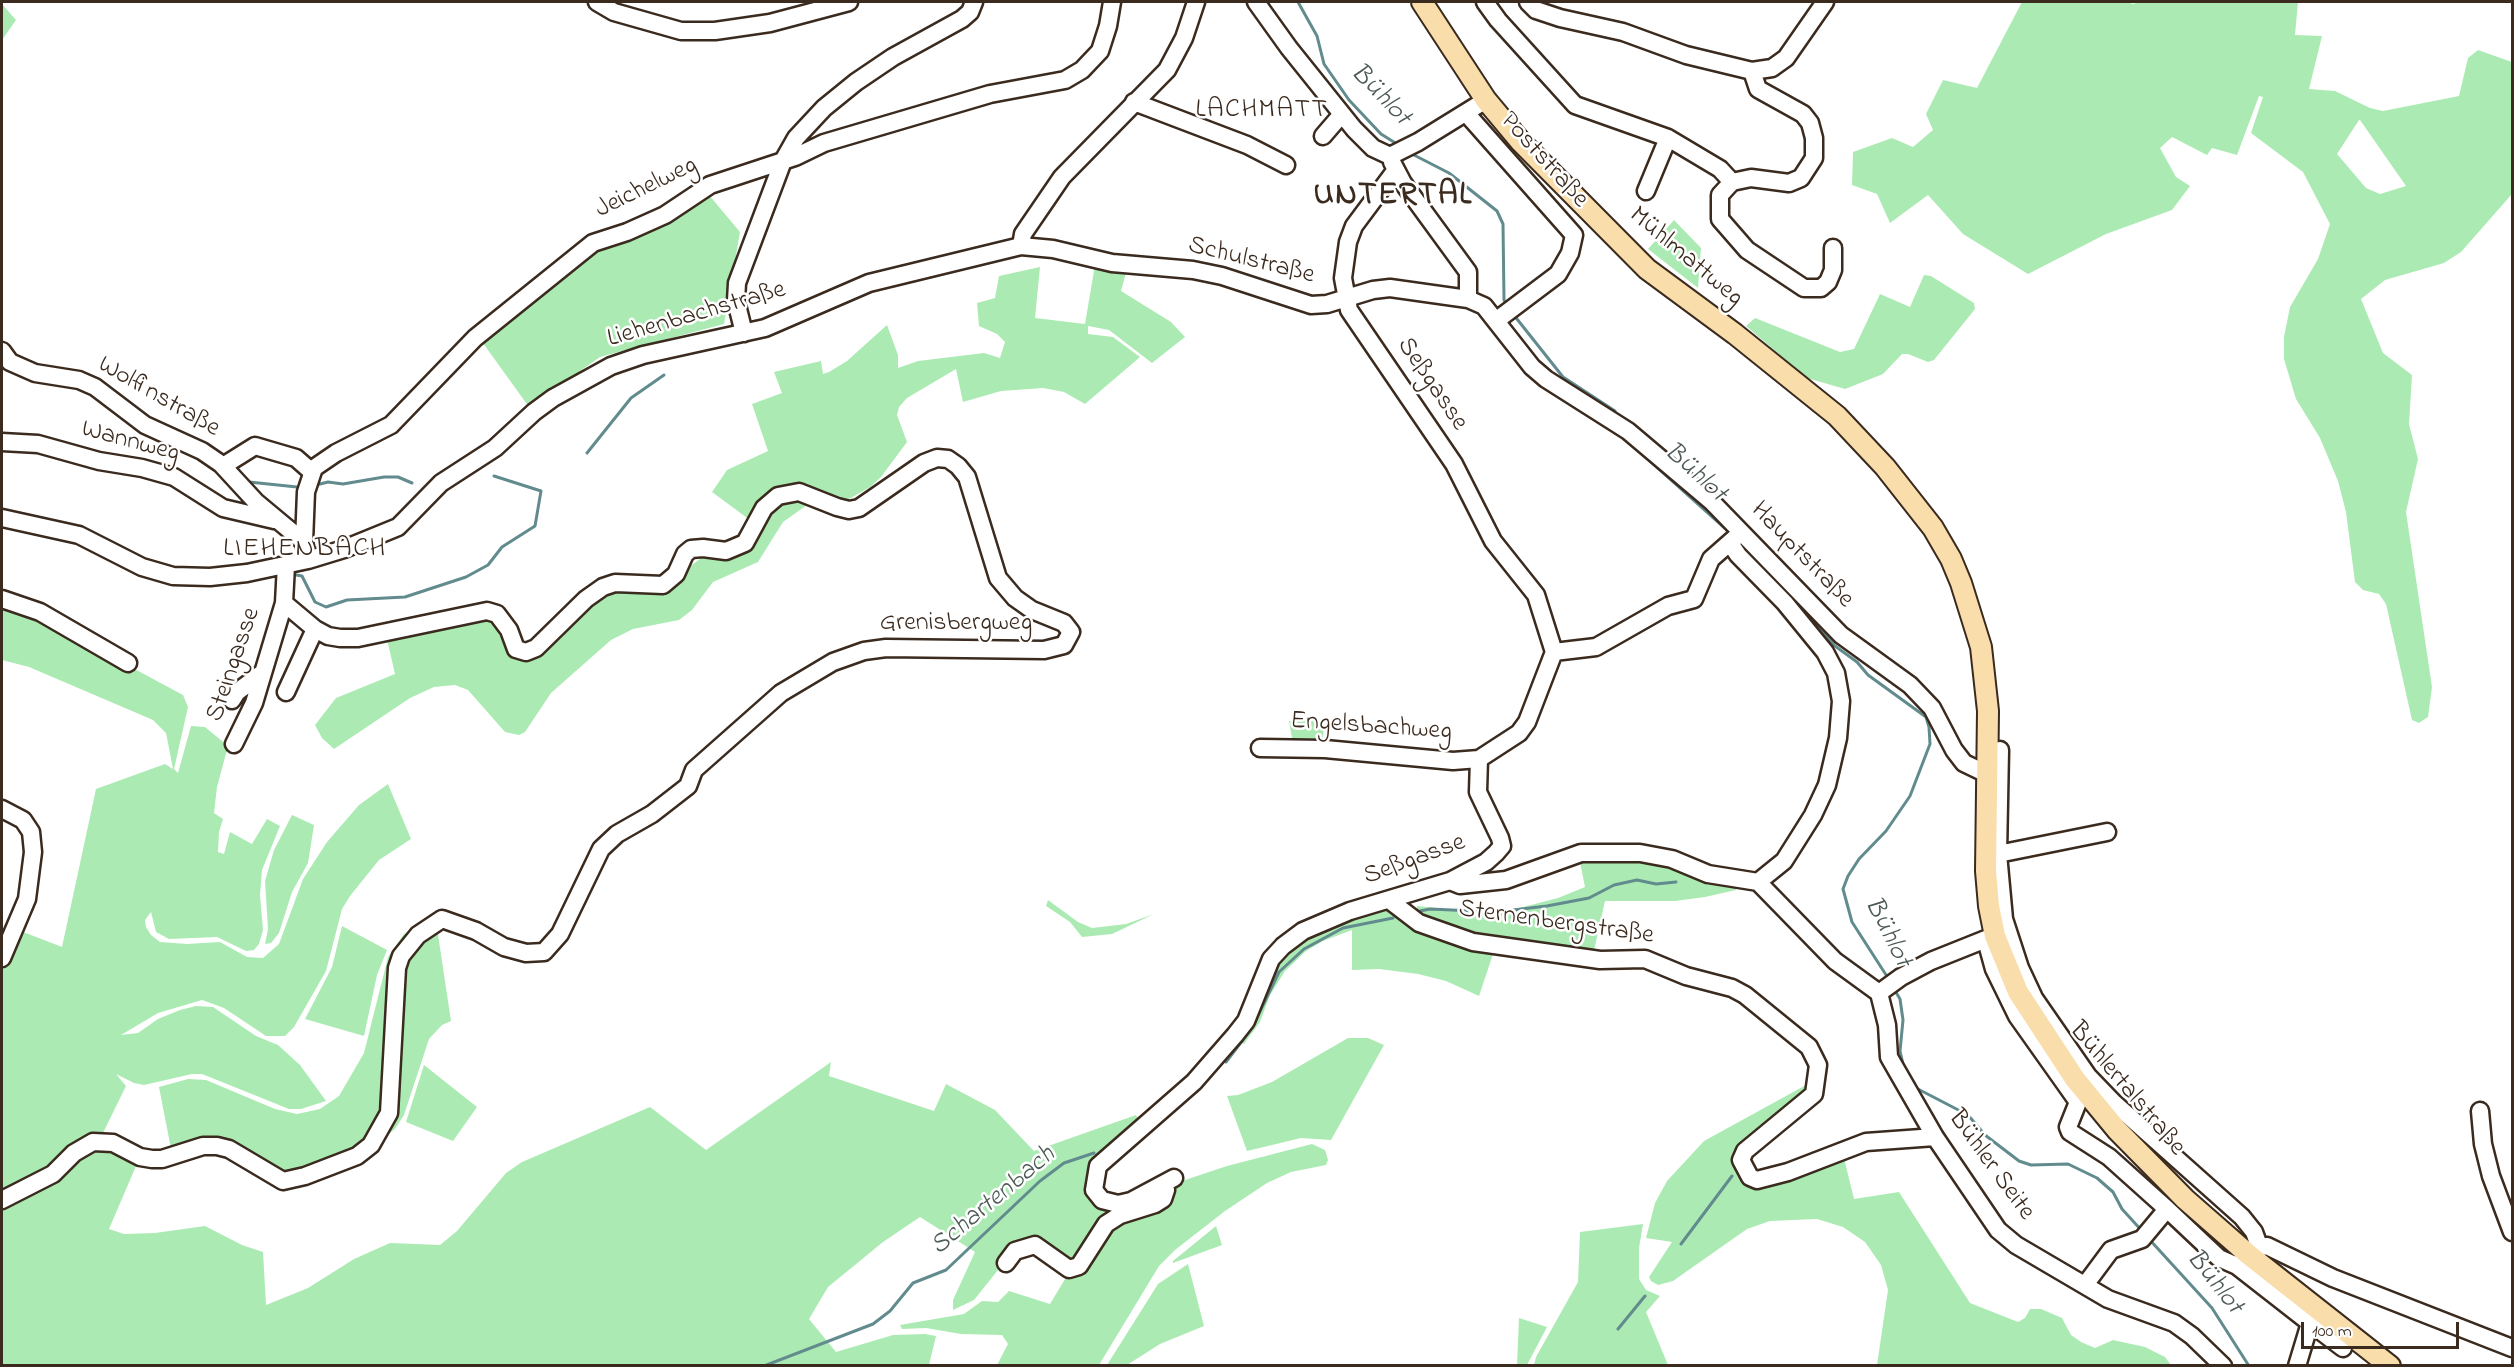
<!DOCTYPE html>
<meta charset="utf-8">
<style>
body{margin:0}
#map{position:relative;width:2514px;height:1367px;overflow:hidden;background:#fff;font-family:"Indie Flower",sans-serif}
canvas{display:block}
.frame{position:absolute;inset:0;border:3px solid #3b2a1e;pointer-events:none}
.scale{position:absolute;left:2301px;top:1322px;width:158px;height:27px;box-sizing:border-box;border:3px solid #3b2a1e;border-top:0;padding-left:8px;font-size:18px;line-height:21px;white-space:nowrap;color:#3b2a1e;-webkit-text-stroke:4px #fff;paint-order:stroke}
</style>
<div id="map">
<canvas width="2514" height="1367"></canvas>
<div class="frame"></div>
<div class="scale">100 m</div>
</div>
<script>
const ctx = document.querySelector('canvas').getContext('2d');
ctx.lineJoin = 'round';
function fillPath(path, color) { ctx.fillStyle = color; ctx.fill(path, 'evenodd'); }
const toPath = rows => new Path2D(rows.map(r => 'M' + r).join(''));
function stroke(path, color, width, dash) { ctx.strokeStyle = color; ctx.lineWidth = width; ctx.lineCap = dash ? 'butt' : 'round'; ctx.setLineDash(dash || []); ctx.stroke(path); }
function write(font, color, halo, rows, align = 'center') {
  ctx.font = font + ' "Indie Flower",sans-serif'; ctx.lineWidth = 5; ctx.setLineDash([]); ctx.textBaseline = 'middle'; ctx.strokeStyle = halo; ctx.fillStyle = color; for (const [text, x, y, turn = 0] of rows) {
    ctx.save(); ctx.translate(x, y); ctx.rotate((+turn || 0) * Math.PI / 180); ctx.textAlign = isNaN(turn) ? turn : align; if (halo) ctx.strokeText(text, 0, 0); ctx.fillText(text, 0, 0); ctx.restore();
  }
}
const green = toPath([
 [2022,2,2124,2,2134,4,2137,2,2298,2,2295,35,2322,36,2309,89,2335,91,2370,108,2383,111,2459,96,2468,58,2478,50,2512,62,2512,194,2461,252,2444,263,2385,280,2361,299,2383,353,2412,375,2409,424,2418,459,2406,512,2432,687,2428,717,2419,723,2412,720,2386,604,2379,594,2363,590,2355,582,2346,512,2338,481,2320,438,2296,399,2284,359,2284,337,2290,307,2318,259,2330,224,2303,172,2251,133,2263,97,2259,96,2237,155,2212,148,2207,155,2172,137,2160,148,2176,177,2190,186,2172,210,2106,234,2028,274,1963,234,1928,195,1890,223,1877,194,1852,185,1853,152,1892,138,1913,147,1933,130,1926,114,1943,80,1977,88],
 [2359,120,2360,120,2406,186,2380,194,2366,188,2337,154],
 [2,4,16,20,2,40],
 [709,195,740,232,724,324,600,357,529,407,480,339,494,326,499,331,537,300,538,294,576,264,613,242],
 [1674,220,1701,248,1698,288,1648,249],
 [1095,265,1127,269,1121,291,1171,322,1185,337,1152,363,1109,330,1088,326,1088,334,1113,337,1140,357,1085,404,1064,392,1043,388,1001,391,963,402,956,369,907,398,899,407,897,415,907,442,881,477,870,487,849,499,839,501,797,487,754,523,712,492,727,470,768,451,752,404,782,393,774,372,821,361,823,374,829,372,847,361,887,325,898,355,898,368,918,361,984,353,1000,358,1005,342,997,334,979,326,977,303,995,298,999,276,1040,267,1035,318,1085,324],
 [1924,275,1931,276,1974,303,1975,309,1934,360,1928,362,1908,354,1902,354,1883,374,1845,389,1807,378,1746,326,1755,318,1840,352,1854,349,1880,294,1910,307],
 [787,496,807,501,807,505,783,522,758,562,713,582,692,610,679,620,633,629,611,640,551,693,525,732,519,735,505,732,468,690,455,685,434,687,410,698,334,749,322,738,315,725,336,698,395,674,386,635,486,616,497,619,514,655,595,595,680,574,709,552,723,554],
 [2,602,88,644,183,695,188,707,174,769,178,773,191,726,205,727,228,746,217,787,214,813,223,819,219,832,218,852,224,854,230,832,252,844,267,819,280,826,262,870,260,895,263,930,259,944,254,950,246,951,217,937,169,939,156,932,151,912,145,920,146,927,151,935,160,942,187,944,220,942,247,957,263,958,279,944,303,879,327,842,359,805,388,784,411,839,379,860,350,896,342,909,326,971,294,1027,285,1036,266,1036,224,1008,202,1000,158,1013,121,1035,138,1033,158,1019,180,1010,196,1006,213,1007,256,1036,278,1045,300,1065,326,1101,301,1109,289,1109,202,1074,192,1074,144,1085,134,1083,116,1074,126,1086,102,1135,139,1159,109,1229,124,1234,155,1233,205,1226,242,1245,263,1252,266,1305,308,1288,354,1259,390,1243,440,1245,457,1231,506,1173,522,1162,650,1107,706,1150,831,1062,829,1076,934,1111,946,1084,995,1110,1034,1151,1136,1115,1140,1124,1093,1170,1117,1214,1076,1263,1046,1247,1014,1250,974,1300,953,1310,953,1300,975,1252,920,1217,883,1242,828,1287,809,1319,836,1352,893,1335,925,1334,936,1336,929,1365,2,1365,2,933,18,930,62,947,96,789,165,764,173,769,166,733,153,720,29,667,2,660],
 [1319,719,1324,729,1322,743,1293,744,1289,721],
 [292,815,314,825,308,863,292,892,279,933,271,943,265,944,268,929,265,881,274,850],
 [1579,857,1659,860,1736,885,1736,890,1705,897,1675,901,1605,901,1593,955,1471,938,1416,918,1417,906,1496,914,1558,898,1585,887],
 [1048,900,1078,922,1092,928,1126,924,1154,914,1112,934,1082,937,1070,922,1046,906],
 [1389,906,1495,948,1479,996,1446,981,1418,974,1379,969,1352,970,1352,930,1323,941,1306,951,1285,971,1270,995,1260,1022,1244,1044,1237,1041,1281,953,1314,930],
 [426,921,409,939,388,1103,366,1145,289,1178,234,1149,172,1154,159,1087,188,1079,206,1080,275,1109,297,1114,320,1109,339,1096,364,1053,388,957,404,934],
 [342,926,387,950,377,975,364,1036,305,1019,332,967],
 [437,928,451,1021,442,1025,429,1039,404,1115,395,1129,381,1140,402,962],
 [1348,1038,1368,1038,1384,1045,1331,1140,1301,1138,1247,1151,1227,1096,1238,1095,1272,1082],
 [424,1065,477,1107,453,1141,406,1122],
 [1806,1085,1811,1089,1734,1156,1752,1187,1844,1158,1854,1199,1899,1192,1970,1303,2018,1322,2025,1318,2030,1309,2041,1309,2062,1318,2071,1335,2081,1342,2095,1348,2113,1340,2145,1347,2165,1357,2171,1365,1877,1365,1888,1290,1881,1265,1865,1242,1843,1227,1817,1219,1770,1221,1747,1229,1673,1281,1658,1285,1651,1281,1649,1277,1672,1242,1646,1238,1655,1203,1667,1181,1704,1141],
 [1312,1144,1325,1150,1328,1160,1326,1165,1291,1172,1267,1183,1225,1211,1175,1250,1159,1266,1099,1365,997,1365,1008,1344,1002,1335,961,1334,926,1328,902,1329,900,1325,964,1314,982,1301,998,1302,1009,1291,1050,1304,1068,1274,1109,1227,1167,1200,1175,1187,1182,1181,1227,1166],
 [1643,1224,1639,1248,1639,1279,1646,1290,1660,1296,1646,1312,1668,1365,1534,1365,1536,1357,1578,1282,1580,1232],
 [1216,1226,1222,1245,1173,1263,1173,1261],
 [1188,1264,1204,1326,1160,1344,1127,1365,1107,1365,1158,1284],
 [1519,1318,1547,1327,1527,1365,1517,1365]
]);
const stream = toPath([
 [1298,2,1317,36,1324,64,1349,100,1381,134,1397,144],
 [1410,153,1449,173,1497,211,1503,224,1504,300,1508,306],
 [1513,314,1563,377,1615,411],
 [1632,445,1730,533],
 [587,453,631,398,664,375],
 [249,482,297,487],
 [316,485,328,482,343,484,384,477,398,477,412,483],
 [1741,545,1767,573],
 [291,574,302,576,315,602,326,607,347,600,405,597,466,577,488,565,502,547,535,526,541,491,494,476],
 [1796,604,1835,646,1857,662,1868,675,1926,717,1929,727,1930,744,1910,796,1886,831,1859,859,1848,876,1843,889,1852,922,1888,978],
 [1415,912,1430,909,1496,912,1547,906,1589,898,1614,885,1637,880,1656,884,1676,882],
 [1894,989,1900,999,1903,1020,1900,1051,1903,1064],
 [1226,1062,1252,1028,1279,972,1304,949,1343,928,1393,918],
 [1916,1088,1968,1115,1985,1135,2019,1161,2031,1165,2068,1164,2097,1178,2113,1192,2122,1209,2143,1232],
 [2149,1239,2212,1308,2249,1366],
 [1681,1244,1732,1176],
 [1618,1329,1645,1296],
 [764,1366,873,1324,890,1311,913,1283,946,1270,1040,1181,1064,1163,1094,1153]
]);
const minor = toPath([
 [597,2,614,12,681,31,715,31,770,23,849,2],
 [1256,2,1289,48,1354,129,1373,148,1390,156],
 [1485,2,1498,20,1575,105,1668,138,1720,169,1732,182],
 [1528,2,1536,10,1560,18,1623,32,1686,55,1752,71,1772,68,1786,58,1825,2],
 [1752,71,1758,89,1803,114,1810,123,1814,138,1814,158,1801,178,1789,183,1751,178,1732,182,1720,195,1720,219,1747,250,1804,288,1821,288,1828,282,1833,270,1833,248],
 [1134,102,1247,145,1286,165],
 [1466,113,1574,235,1570,253,1558,274,1497,320],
 [1323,136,1342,114],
 [1390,156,1418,142,1486,100],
 [1392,162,1403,183,1468,272,1468,299],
 [1646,191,1668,138],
 [1021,246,1023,234,1062,177,1167,70,1184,38,1196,2],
 [744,333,736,301,737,283,783,161,796,138,824,108,856,82,893,57,962,19,970,12,974,2],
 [2,351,10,362,35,373,79,380,95,387,145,425,202,451,221,464,256,502,304,542],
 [2,442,38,444,99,461,142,468,174,477,223,508,274,520],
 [223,466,255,446,296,458,312,472],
 [2,518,79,535,142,567,173,576,210,577,247,573,308,560,344,549,398,527,441,483,495,448,534,412,553,398,611,366,643,355,765,328,869,283,1021,246,1053,249,1112,263,1193,270,1222,276,1311,305,1327,304,1373,290,1390,288,1468,299,1484,306,1532,367,1546,379,1628,431,1712,502,1841,635,1910,685,1932,708,1954,750,1964,763,1987,774],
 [1730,543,1738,555,1785,603,1825,652,1836,673,1841,701,1838,738,1827,785,1813,815,1784,861,1758,882],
 [308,560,304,542,306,492,314,468,336,453,391,425,475,338,593,243,627,232,665,215,710,185,795,157,824,143,990,94,1065,80,1082,70,1100,51,1108,26,1112,2],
 [2,599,40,612,128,663],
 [1554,652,1596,647,1668,606,1694,599,1711,559,1736,537],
 [286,692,315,629],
 [232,700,237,692,261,674],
 [234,744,254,703,284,603,286,565],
 [1260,748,1325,749,1453,761,1479,759],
 [2000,750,1998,854,2004,919,2020,968,2034,998,2088,1076,2114,1103,2242,1217,2254,1232,2259,1246],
 [2,809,23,820,31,832,33,852,27,899,2,958],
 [1998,854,2107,832],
 [1450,881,1460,885,1506,880,1581,853,1640,853,1672,859,1708,874,1758,882,1835,961,1879,993],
 [1389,900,1419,923,1473,942,1600,960,1645,959,1686,976,1732,988,1745,995,1809,1047,1818,1065,1814,1094,1745,1151,1741,1160,1750,1177,1757,1180,1788,1172,1866,1142,1935,1137],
 [1986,940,1994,969,2017,1016,2078,1102,2068,1127,2070,1132,2109,1157,2167,1209],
 [1879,993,1887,1025,1889,1057,1935,1137,1998,1230,2016,1245,2108,1299,2174,1323,2192,1336,2223,1366],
 [1879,993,1901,977,1931,961,1996,935],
 [2480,1111,2483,1144,2491,1176,2512,1232],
 [1174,1178,1131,1201,1118,1204,1102,1200,1094,1190,1098,1166,1194,1082,1235,1035,1246,1021,1271,959,1283,946,1303,931,1350,911,1450,881,1486,862,1496,853,1502,846,1500,838,1478,792,1479,759,1519,733,1527,722,1554,652,1536,595,1493,541,1454,464,1349,310,1343,278,1348,242,1354,226,1395,171],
 [2,1200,53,1174,74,1153,93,1142,113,1143,140,1157,152,1159,162,1159,203,1146,217,1146,229,1149,283,1181,305,1176,357,1156,371,1145,389,1113,397,968,401,956,418,935,442,919,476,931,504,947,526,953,544,952,560,934,601,849,617,834,652,814,688,786,694,770,781,693,833,662,864,651,886,648,1044,650,1064,645,1071,632,1064,623,1032,610,1015,598,998,578,967,477,958,466,948,459,937,458,924,463,859,508,849,510,837,507,799,492,778,496,764,508,745,543,726,551,703,548,691,549,685,554,676,574,663,585,615,583,603,587,586,599,536,648,526,652,516,649,509,630,497,614,487,611,358,638,340,638,328,636,315,629,284,603],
 [1006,1263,1015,1251,1035,1245,1069,1269,1079,1266,1106,1224,1120,1215,1155,1204,1163,1199,1166,1190,1163,1184],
 [2237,1266,2310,1323,2297,1366],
 [2085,1285,2111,1250,2142,1239,2167,1209,2219,1258,2237,1266,2255,1248,2267,1246,2333,1278,2512,1348],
 [2310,1323,2343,1348]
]);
const major = toPath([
 [1422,2,1486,100,1521,142,1647,269,1735,334,1837,416,1885,467,1933,528,1951,559,1961,583,1981,647,1988,711,1986,871,1989,906,1995,936,2018,992,2075,1079,2117,1130,2185,1199,2249,1255,2390,1366]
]);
const streetNames = [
 ["Poststraße",1543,161,48],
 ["Jeichelweg",647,189,-26],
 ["Mühlmattweg",1685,258,40],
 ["Schulstraße",1251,262,14],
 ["Liehenbachstraße",697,316,-16],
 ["Seßgasse",1431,385,56],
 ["Wolfinstraße",158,398,30],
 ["Wannweg",130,443,15],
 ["Hauptstraße",1801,556,46],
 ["Grenisbergweg",956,625],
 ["Steingasse",235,665,-71],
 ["Engelsbachweg",1371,728,4],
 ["Seßgasse",1415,861,-20],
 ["Sternenbergstraße",1556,924,8],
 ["Bühlertalstraße",2126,1090,50],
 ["Bühler Seite",1990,1166,54]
];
const waterNames = [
 ["Bühlot",1379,96,46],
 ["Bühlot",1694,474,42],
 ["Bühlot",1886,933,63],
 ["Schartenbach",994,1202,-40],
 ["Bühlot",2213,1283,51]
];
const neighbourhoodNames = [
 ["LACHMATT",1262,112],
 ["LIEHENBACH",305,551]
];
const districtNames = [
 ["UNTERTAL",1393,198]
];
fillPath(green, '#abebb3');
stroke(stream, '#628b8e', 3);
stroke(minor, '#3b2a1e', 21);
stroke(major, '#3b2a1e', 24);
stroke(minor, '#fff', 16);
stroke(major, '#f9deab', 20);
write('26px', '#3b2a1e', '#fff', streetNames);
write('italic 27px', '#4e5a56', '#fff', waterNames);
ctx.letterSpacing = '1.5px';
write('27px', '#3b2a1e', '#fff', neighbourhoodNames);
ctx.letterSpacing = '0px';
ctx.letterSpacing = '1.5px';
write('bold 32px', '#3b2a1e', '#fff', districtNames);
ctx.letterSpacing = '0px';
</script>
